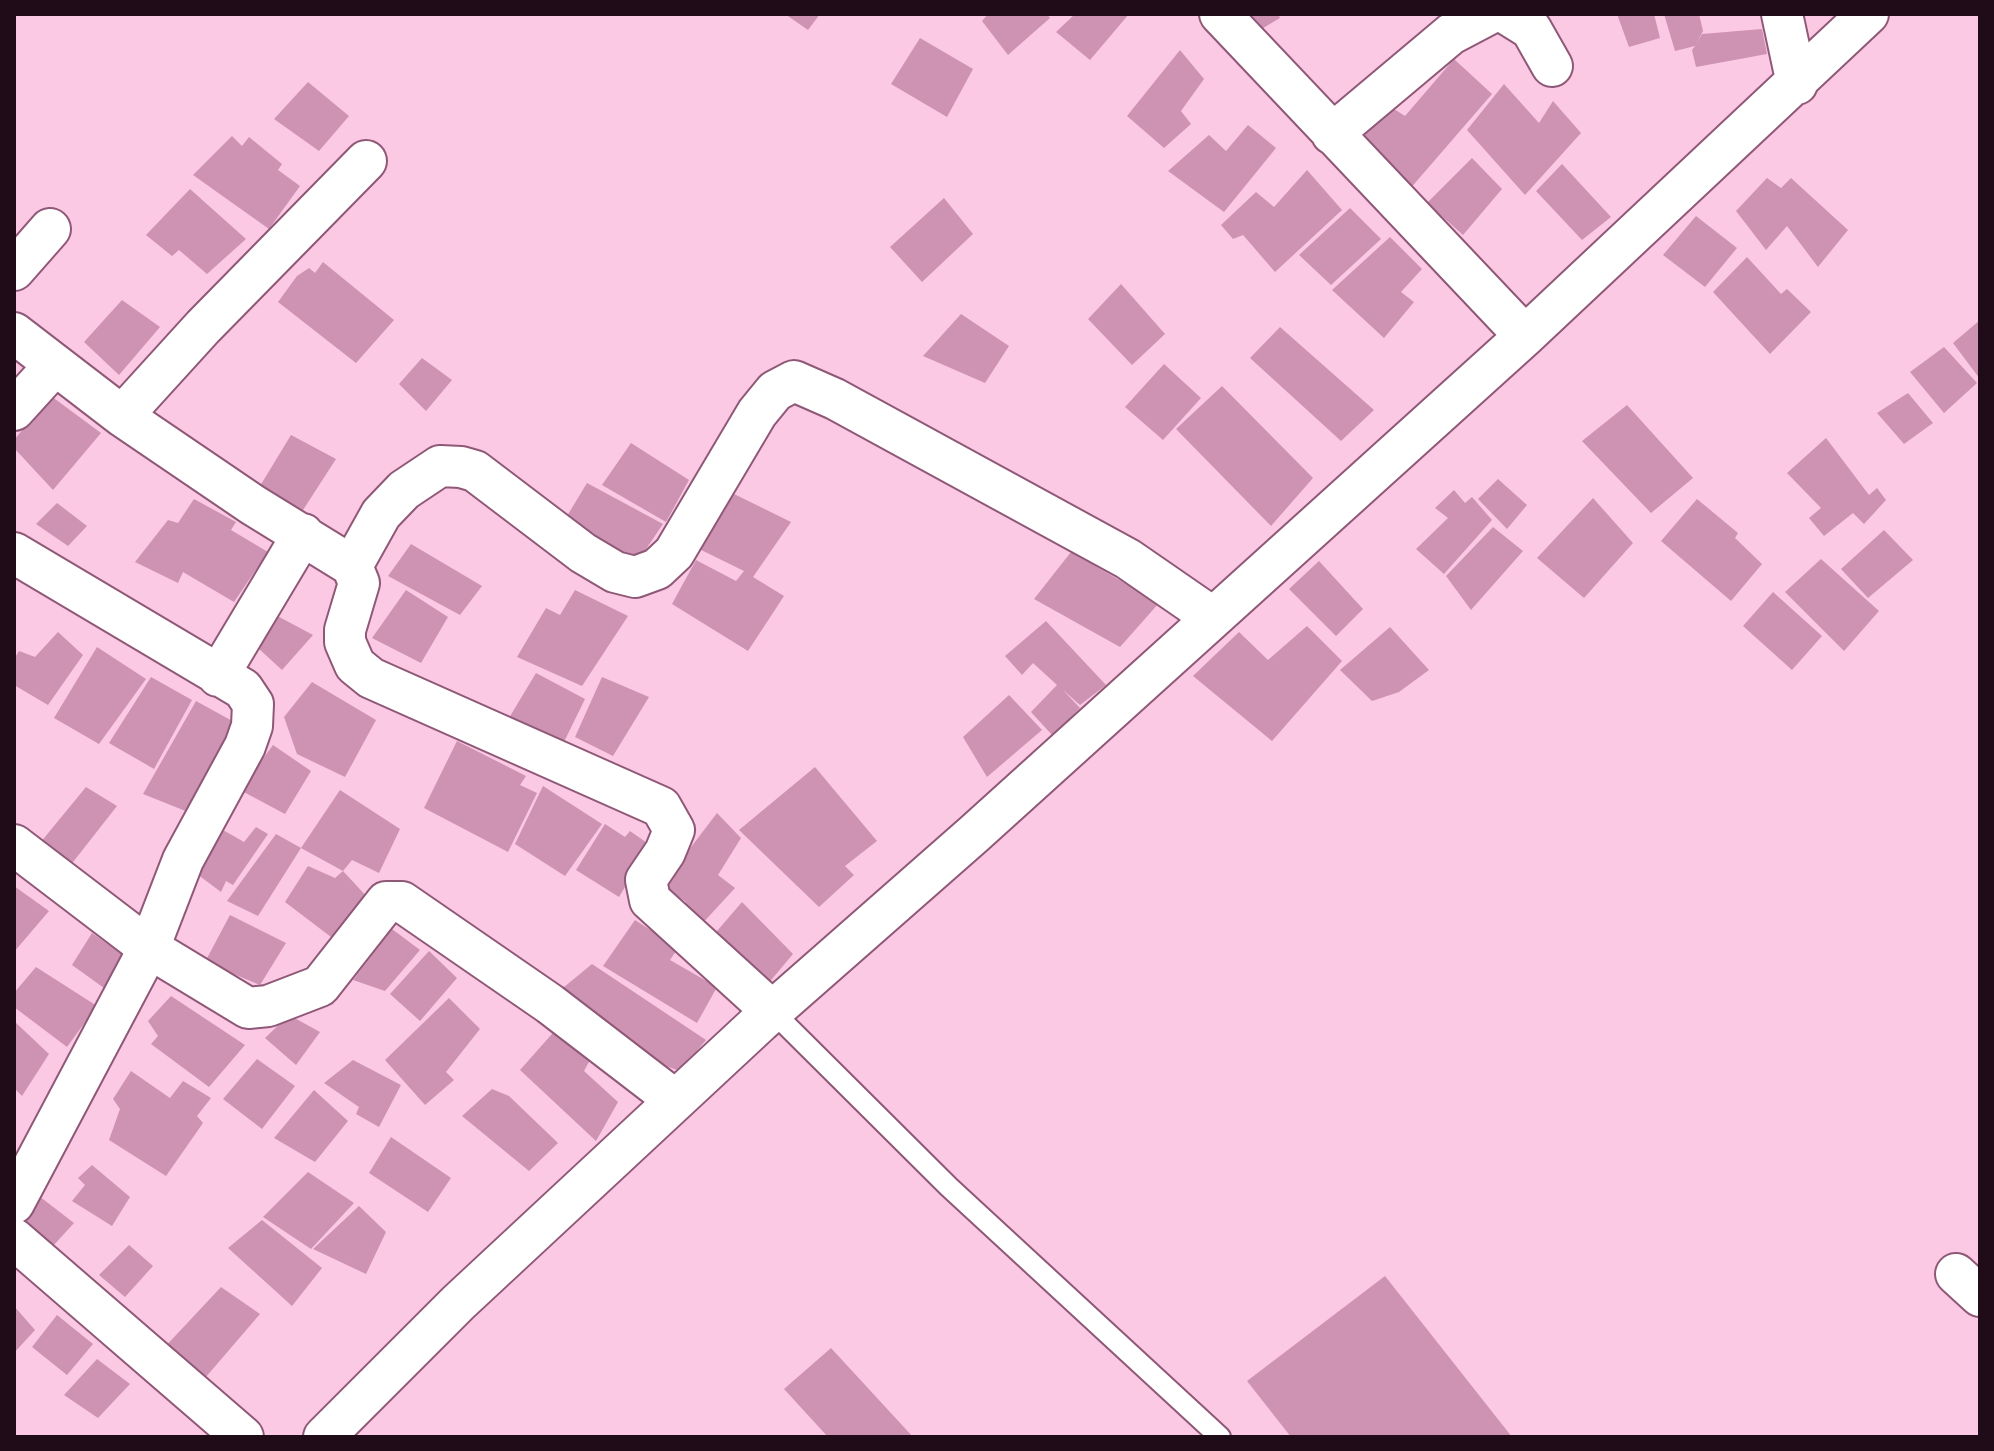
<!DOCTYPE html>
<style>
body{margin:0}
#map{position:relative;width:1994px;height:1451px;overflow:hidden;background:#fbc9e3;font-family:"Titillium Web",sans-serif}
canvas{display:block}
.frame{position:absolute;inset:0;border:16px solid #200b18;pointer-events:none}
</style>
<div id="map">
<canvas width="1994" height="1451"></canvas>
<div class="frame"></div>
</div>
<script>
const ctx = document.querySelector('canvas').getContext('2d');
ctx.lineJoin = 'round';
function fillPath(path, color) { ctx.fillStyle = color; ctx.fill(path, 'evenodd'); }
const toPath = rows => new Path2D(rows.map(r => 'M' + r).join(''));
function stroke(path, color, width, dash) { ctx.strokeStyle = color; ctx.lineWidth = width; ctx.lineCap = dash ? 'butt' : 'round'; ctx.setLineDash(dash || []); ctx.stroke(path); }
const building = toPath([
 [785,14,820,14,808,30],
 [988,14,1047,14,1050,18,1008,55,982,21],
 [1075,14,1129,14,1090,60,1056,32],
 [1242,14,1278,14,1280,18,1258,31],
 [1617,14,1654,14,1660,38,1629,47],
 [1664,14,1699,14,1703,31,1696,44,1702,34,1762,29,1767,54,1696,67,1692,50,1695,46,1675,51],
 [920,38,973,69,947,117,891,84],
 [1180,50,1204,79,1181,111,1191,124,1164,148,1127,116],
 [1454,59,1492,94,1409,190,1354,136,1386,104,1405,116],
 [308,82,349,116,319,151,274,119],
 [1504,84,1539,123,1553,101,1581,133,1525,195,1467,130],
 [1248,125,1276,148,1224,212,1168,171,1209,135,1226,151],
 [232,136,242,146,249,137,282,164,278,170,300,186,269,229,193,175],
 [1472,158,1502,189,1463,235,1427,203],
 [1562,164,1611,217,1582,240,1536,191],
 [1307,170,1342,210,1275,272,1243,235,1233,239,1221,225,1256,192,1274,207],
 [1767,178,1781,188,1791,178,1848,230,1818,267,1787,226,1766,250,1736,211],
 [190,189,246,239,207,274,179,250,172,256,146,235],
 [944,198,973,234,922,282,890,247],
 [1350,208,1381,239,1331,285,1299,255],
 [1696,216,1737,248,1705,287,1663,255],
 [1390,237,1422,269,1401,292,1414,302,1384,338,1332,290],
 [1747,257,1781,294,1787,289,1811,312,1770,354,1713,292],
 [323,262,394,320,356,363,278,302,297,276,309,268,315,273],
 [1121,284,1165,334,1132,365,1088,319],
 [122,300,160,327,119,375,84,342],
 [961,314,1009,346,985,383,923,356],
 [1980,320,1980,379,1953,343],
 [1280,327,1374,410,1341,441,1250,358],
 [1944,347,1977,383,1944,413,1910,372],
 [422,358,452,380,426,411,399,384],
 [1164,364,1201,398,1163,440,1125,407],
 [1222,386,1313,478,1271,526,1176,429],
 [1908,393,1933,423,1904,444,1877,413],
 [51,396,101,433,53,490,14,448,14,440],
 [1627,405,1693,478,1651,513,1582,441],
 [291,435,336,459,303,510,260,486],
 [1826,438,1869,495,1877,488,1886,500,1864,524,1853,513,1824,536,1809,518,1821,508,1787,473],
 [631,443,689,480,666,522,602,485],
 [1498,479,1527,505,1507,529,1478,499],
 [587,483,663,524,638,561,628,554,622,563,561,526],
 [1454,490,1465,503,1472,497,1492,520,1444,574,1416,549,1448,518,1435,508],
 [728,491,791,522,753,577,784,596,748,651,672,604,696,560,736,581,744,571,691,545],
 [1593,498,1633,543,1584,598,1537,558],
 [194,499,236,522,231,530,268,552,234,602,183,572,178,583,135,562,168,520,178,523],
 [1697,499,1738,533,1735,538,1762,564,1731,601,1661,541],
 [57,503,87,526,68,546,36,524],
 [1493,527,1523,551,1471,610,1446,576],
 [1884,530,1913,560,1868,598,1841,569],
 [411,544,482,586,460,615,388,576],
 [1071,552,1159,603,1120,647,1034,599],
 [1821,559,1879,611,1844,651,1785,592],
 [1319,561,1363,609,1336,636,1289,589],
 [406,590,448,617,421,663,372,638],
 [575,590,628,616,582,686,517,657,546,608,560,615],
 [1773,592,1822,636,1792,670,1743,626],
 [268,611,313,635,282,670,246,637],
 [1046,621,1106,685,1080,705,1063,690,1080,708,1053,736,1031,712,1057,685,1033,663,1022,675,1005,656],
 [1307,626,1342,661,1272,741,1193,676,1239,632,1268,660],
 [1390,627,1429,670,1399,692,1372,701,1340,670],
 [58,632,83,655,48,705,14,685,14,659,19,651,35,657],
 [97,647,146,679,99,744,54,718],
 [536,673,585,699,562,746,509,718],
 [151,677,192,700,154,769,109,743],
 [602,677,649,697,613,756,575,737],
 [312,682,376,720,345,777,297,754,284,717],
 [1009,695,1042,730,987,777,963,737],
 [196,701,236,723,188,812,143,794],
 [457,741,526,776,520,785,537,793,508,852,424,808],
 [273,745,311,771,285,814,240,790],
 [815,767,877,841,845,866,854,875,819,907,739,830],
 [543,786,602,824,565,876,515,844],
 [86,787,117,806,66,871,40,843],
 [340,790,400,829,379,873,352,860,343,871,369,899,331,937,285,902,308,866,335,878,343,871,301,848],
 [717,813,741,838,718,875,735,888,700,926,679,908,686,902,662,885],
 [605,824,625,837,630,831,650,845,619,897,576,870],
 [256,827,268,834,233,885,226,881,221,892,197,874,223,830,244,842],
 [276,834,301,848,258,916,227,901],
 [14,886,49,911,14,952],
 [742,902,793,954,767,985,711,938],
 [230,915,286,943,260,985,205,962],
 [635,920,678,948,670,960,717,987,697,1023,603,966],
 [392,929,420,950,385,991,353,980],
 [92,933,126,957,104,988,72,965],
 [429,951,457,978,420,1021,390,994],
 [592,964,706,1040,680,1071,622,1051,552,997],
 [36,967,97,1006,67,1047,14,1007,14,993],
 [171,996,245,1045,209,1087,151,1044,158,1036,148,1021],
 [449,998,480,1029,446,1072,454,1080,425,1105,385,1060],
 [289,1015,320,1032,296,1065,265,1038],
 [14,1021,49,1054,22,1096,14,1088],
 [559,1026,596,1049,584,1071,618,1102,596,1141,520,1070],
 [257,1059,295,1086,262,1129,223,1099],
 [353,1060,401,1085,379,1127,356,1114,359,1107,324,1083],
 [131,1071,170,1098,183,1081,211,1098,197,1116,203,1123,166,1176,109,1140,120,1109,113,1099],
 [492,1089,509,1096,558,1143,529,1171,462,1116],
 [314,1090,348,1121,315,1162,274,1138],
 [391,1137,451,1178,428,1212,369,1173],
 [92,1165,130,1197,112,1226,72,1201,85,1185,78,1178],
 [308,1172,354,1203,311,1249,263,1217],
 [39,1196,74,1223,52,1247,22,1217],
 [359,1206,386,1232,366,1274,313,1249],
 [262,1220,322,1268,292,1306,228,1248],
 [129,1245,153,1266,125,1297,99,1275],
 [1385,1276,1512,1437,1291,1437,1247,1381],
 [221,1287,260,1314,199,1385,162,1350],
 [14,1306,35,1330,14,1353],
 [57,1315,93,1344,67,1375,32,1347],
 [831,1348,913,1437,828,1437,784,1389],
 [97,1359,130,1384,98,1418,64,1395]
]);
const service = toPath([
 [773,1012,949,1187,1220,1437]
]);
const minor = toPath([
 [1220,14,1525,336],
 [1507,14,1531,29,1552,66],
 [1782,14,1797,84],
 [1332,134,1451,34,1489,14],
 [14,270,50,229],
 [14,333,122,416,253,505,352,566,359,583,345,630,345,642,355,665,371,678,661,807,674,830,665,852,646,880,650,900,773,1012],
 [14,410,54,366],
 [122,416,203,327,366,161],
 [14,553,243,689,253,704,252,726,245,746,183,860,149,948,14,1203],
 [352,566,381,514,404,490,440,466,461,467,475,471,583,553,615,572,635,577,657,569,674,553,757,413,775,391,794,381,835,399,1128,559,1212,617],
 [218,676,303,534],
 [14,845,149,948,248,1008,268,1006,320,986,386,902,402,902,550,1004,675,1100],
 [14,1239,243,1437],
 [1956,1274,1980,1296],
 [324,1437,458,1303,760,1022,974,834,1525,336,1868,14]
]);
fillPath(building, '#ce93b3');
stroke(service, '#8f5877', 24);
stroke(minor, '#8f5877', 44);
stroke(service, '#fff', 20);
stroke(minor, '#fff', 40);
</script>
